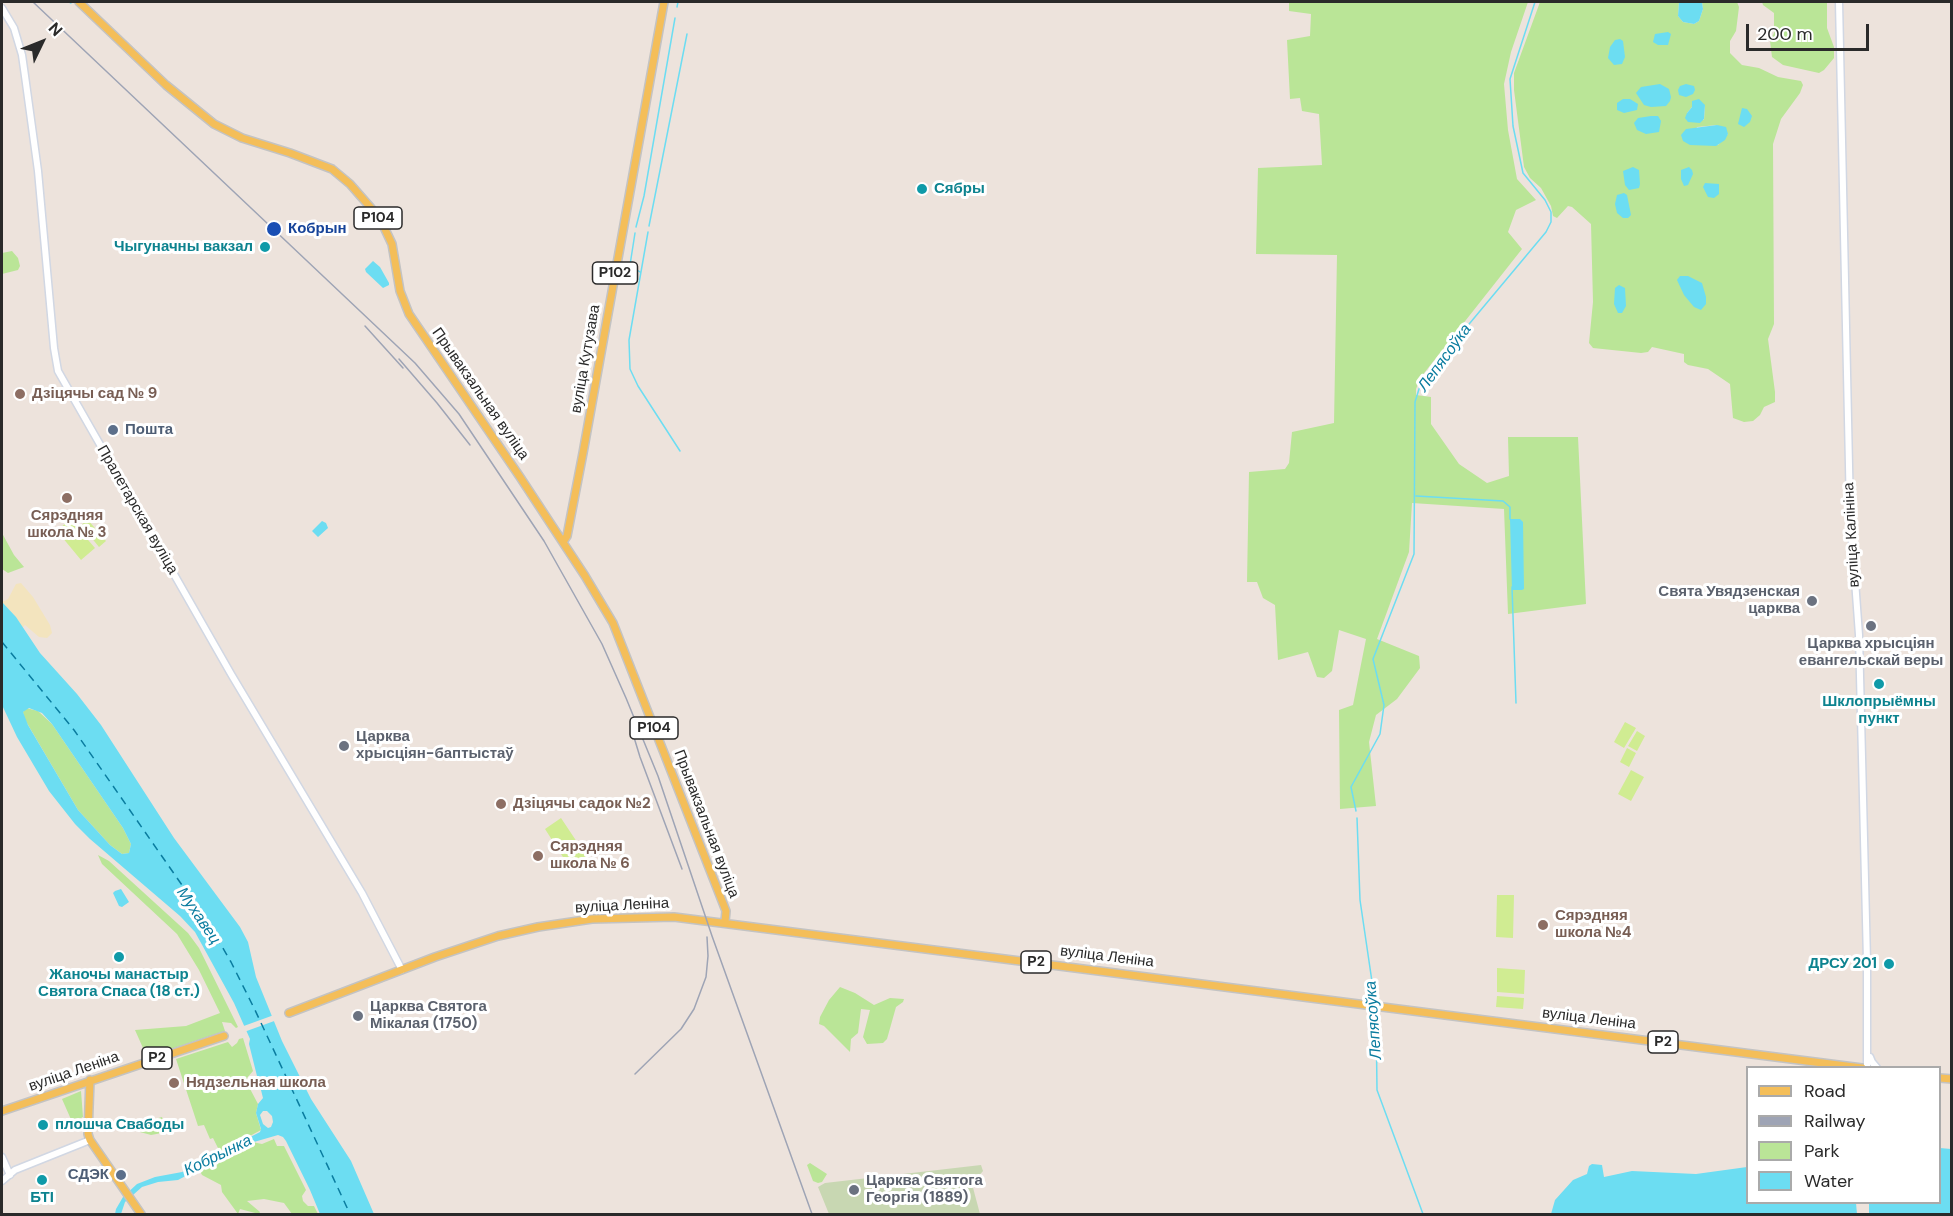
<!DOCTYPE html>
<meta charset="utf-8">
<style>
body{margin:0}
#map{position:relative;width:1953px;height:1216px;overflow:hidden;background:#ede3dc;font-family:"DM Sans",sans-serif}
canvas{display:block}
.frame{position:absolute;inset:0;border:3px solid #2a2a2a;pointer-events:none}
.legend{position:absolute;left:1746px;top:1066px;width:195px;height:138px;box-sizing:border-box;background:#fff;border:2px solid #aaa;margin:0;padding:8px 10px;list-style:none;font-size:18px;color:#2a2a2a}
.legend li{display:flex;align-items:center;gap:12px;height:30px}
.legend b{width:30px;border:2px solid #aaa}
.north{position:absolute;left:12px;top:12px;width:60px;height:60px;-webkit-text-stroke:4px #fff;paint-order:stroke;rotate:47deg;font-size:16px;font-weight:700;line-height:24px;text-align:center;color:#2a2a2a}
.north::after{content:'';display:block;margin:auto;width:21px;height:27px;background:#2a2a2a;clip-path:polygon(50% 0,100% 100%,50% 72%,0 100%)}
.scale{position:absolute;left:1746px;top:24px;width:123px;height:27px;box-sizing:border-box;border:3px solid #2a2a2a;border-top:0;padding-left:8px;font-size:18px;line-height:21px;white-space:nowrap;color:#2a2a2a;-webkit-text-stroke:4px #fff;paint-order:stroke}
</style>
<div id="map">
<canvas width="1953" height="1216"></canvas>
<div class="frame"></div>
<ul class="legend">
<li><b style="height:8px;background:#f4be59"></b>Road</li>
<li><b style="height:8px;background:#9ea4b5"></b>Railway</li>
<li><b style="height:16px;background:#bae597"></b>Park</li>
<li><b style="height:16px;background:#6cddf2"></b>Water</li>
</ul>
<div class="north">N</div>
<div class="scale">200 m</div>
</div>
<script>
const ctx = document.querySelector('canvas').getContext('2d');
ctx.lineJoin = 'round';
function fillPath(path, color) { ctx.fillStyle = color; ctx.fill(path, 'evenodd'); }
const toPath = rows => new Path2D(rows.map(r => 'M' + r).join(''));
function stroke(path, color, width, dash) { ctx.strokeStyle = color; ctx.lineWidth = width; ctx.lineCap = dash ? 'butt' : 'round'; ctx.setLineDash(dash || []); ctx.stroke(path); }
function write(font, color, halo, rows, align = 'center') {
  ctx.font = font + ' "DM Sans",sans-serif'; ctx.lineWidth = 6; ctx.setLineDash([]); ctx.textBaseline = 'middle'; ctx.strokeStyle = halo; ctx.fillStyle = color; for (const [text, x, y, turn = 0] of rows) {
    ctx.save(); ctx.translate(x, y); ctx.rotate((+turn || 0) * Math.PI / 180); ctx.textAlign = isNaN(turn) ? turn : align; if (halo) ctx.strokeText(text, 0, 0); ctx.fillText(text, 0, 0); ctx.restore();
  }
}
const green = toPath([
 [1289,2,1528,2,1511,52,1504,84,1508,130,1517,179,1536,200,1516,210,1508,232,1522,249,1421,377,1416,389,1416,395,1431,397,1431,424,1459,464,1487,483,1509,476,1508,437,1578,437,1586,604,1508,614,1504,509,1412,503,1409,552,1377,639,1419,656,1420,668,1397,699,1376,715,1369,742,1376,806,1340,809,1339,710,1353,705,1366,639,1339,630,1332,671,1324,678,1317,677,1308,652,1278,660,1275,605,1263,598,1257,582,1247,582,1249,472,1285,469,1289,463,1292,432,1334,423,1337,255,1256,254,1258,168,1322,165,1319,114,1302,111,1300,98,1290,99,1287,40,1310,36,1311,14,1289,11],
 [1540,2,1679,2,1678,16,1683,22,1694,24,1699,21,1703,9,1702,2,1737,2,1739,7,1736,31,1730,41,1730,53,1742,65,1759,68,1778,77,1801,81,1803,85,1800,93,1781,119,1773,144,1774,324,1768,339,1775,392,1775,402,1764,407,1760,415,1753,421,1744,422,1733,418,1730,384,1708,369,1688,365,1684,362,1684,354,1652,347,1648,352,1641,353,1593,348,1589,343,1593,302,1591,224,1572,207,1568,206,1557,218,1553,216,1551,206,1541,188,1530,178,1524,167,1514,90,1514,73],
 [1705,105,1704,120,1687,113,1692,107],
 [1717,125,1728,134,1718,145,1690,145,1697,127],
 [1762,2,1827,2,1827,28,1834,47,1834,58,1824,70,1819,73,1783,65,1772,57,1770,41,1774,33,1774,13,1763,5],
 [12,251,18,258,20,266,18,270,2,274,2,253],
 [2,533,14,555,24,567,8,573,2,569],
 [26,708,38,711,52,724,123,828,131,844,129,853,122,854,110,845,78,810,24,718,23,712],
 [98,855,109,861,188,933,199,948,238,1027,236,1028,231,1023,222,1022,225,1031,147,1057,135,1030,186,1026,220,1013,199,970,177,934,102,864],
 [840,987,855,993,874,1005,890,998,904,999,903,1002,896,1007,887,1039,883,1043,867,1044,863,1037,870,1010,861,1009,858,1033,851,1039,850,1052,824,1026,819,1024,820,1017,829,1000],
 [243,1038,253,1071,247,1078,247,1083,258,1104,256,1113,261,1130,220,1152,213,1138,210,1139,204,1125,198,1126,176,1059,228,1042,232,1047,237,1043,239,1039],
 [81,1091,83,1117,77,1120,75,1124,73,1124,62,1099],
 [162,1117,167,1132,151,1135,140,1132,139,1129,148,1121],
 [274,1139,277,1146,284,1146,306,1190,302,1196,303,1201,308,1206,314,1206,318,1214,292,1214,284,1203,264,1199,247,1201,260,1212,259,1214,240,1209,238,1214,222,1192,221,1185,202,1175,199,1169,252,1142,262,1144],
 [810,1163,827,1174,822,1182,818,1183,813,1181,807,1165]
]);
const sand = toPath([
 [21,583,33,597,50,625,52,633,47,638,39,637,25,625,22,628,16,617,2,602,8,599,16,584]
]);
const cemetery = toPath([
 [981,1165,983,1171,972,1184,980,1214,829,1214,818,1187,825,1183]
]);
const pitch = toPath([
 [70,519,95,548,81,560,57,531],
 [88,520,106,541,99,547,81,525],
 [1625,722,1636,728,1624,748,1614,742],
 [1637,731,1645,736,1637,751,1628,746],
 [1627,748,1636,753,1629,767,1620,762],
 [1631,770,1644,777,1631,801,1618,794],
 [561,818,587,857,570,868,545,829],
 [1497,895,1514,895,1513,938,1496,937],
 [1497,968,1525,970,1524,994,1497,992],
 [1497,996,1524,998,1523,1009,1496,1007]
]);
const water = toPath([
 [1679,2,1702,2,1703,9,1699,21,1694,24,1683,22,1678,16],
 [1668,32,1671,34,1668,45,1658,45,1653,42,1655,34],
 [1620,39,1623,41,1625,57,1622,64,1614,65,1608,58,1610,47,1615,40],
 [1660,84,1669,89,1671,97,1670,101,1666,106,1651,107,1644,105,1636,93,1641,87],
 [1686,84,1694,86,1695,90,1693,94,1686,97,1679,95,1678,90,1680,86],
 [1623,99,1630,99,1638,104,1637,110,1624,113,1617,110,1617,103],
 [1699,99,1705,105,1704,119,1700,123,1688,122,1685,118,1687,113,1692,107,1692,101],
 [1742,108,1747,109,1752,116,1750,122,1744,127,1738,124],
 [1651,116,1658,116,1661,121,1659,132,1646,134,1637,130,1634,123,1638,118],
 [1717,125,1726,127,1728,134,1725,140,1716,146,1690,145,1683,141,1681,135,1686,129],
 [1633,167,1639,170,1640,184,1639,188,1629,190,1625,185,1623,171],
 [1689,167,1692,170,1693,174,1688,185,1684,186,1681,179,1681,170],
 [1705,183,1719,184,1719,194,1714,198,1708,197,1703,187],
 [1624,193,1627,195,1631,215,1628,218,1623,218,1617,213,1615,204,1617,195],
 [373,261,380,267,389,283,389,285,383,288,366,272,365,269],
 [1680,276,1688,276,1702,283,1706,297,1706,304,1701,310,1694,307,1684,295,1677,280],
 [1619,285,1625,288,1626,306,1622,313,1618,313,1614,304,1615,288],
 [1510,519,1520,519,1523,522,1524,589,1522,590,1512,590],
 [322,521,326,523,328,528,318,537,312,531],
 [2,602,16,617,40,653,77,694,101,725,174,838,240,927,248,942,256,977,282,1041,311,1099,351,1161,374,1214,320,1214,310,1190,286,1141,283,1137,278,1135,247,1144,178,1180,158,1182,142,1187,125,1202,121,1214,115,1214,116,1209,123,1197,137,1184,155,1177,182,1172,260,1132,261,1129,256,1113,258,1104,263,1098,260,1086,262,1085,259,1076,257,1076,249,1044,250,1039,234,1003,195,932,180,916,90,839,75,824,49,791,17,737,2,705],
 [29,708,42,713,52,724,123,828,131,844,129,853,122,854,110,845,78,810,28,725,23,712],
 [263,1111,267,1111,272,1116,273,1122,271,1127,268,1128,263,1124,260,1115],
 [121,889,129,902,122,907,119,906,113,893,115,891],
 [1940,1148,1951,1149,1951,1214,1869,1214,1869,1203,1940,1202],
 [1592,1164,1602,1165,1604,1177,1632,1171,1696,1174,1747,1167,1748,1202,1856,1203,1857,1214,1551,1214,1555,1200,1573,1180,1587,1174,1589,1166]
]);
const pier = toPath([
 [274,1015,277,1020,244,1032,241,1027]
]);
const stream = toPath([
 [69,2,71,3],
 [677,7,678,2],
 [649,226,687,34],
 [636,227,644,196,675,18],
 [648,232,629,340,630,369,638,386,680,451],
 [635,233,630,265,640,272],
 [1416,496,1503,501,1510,507,1510,519],
 [1512,587,1516,703],
 [1356,811,1351,787,1380,734,1384,705,1373,659,1414,554,1415,402,1419,389,1424,378,1546,232,1551,222,1551,212,1545,200,1523,173,1513,126,1510,79,1535,2],
 [1357,818,1360,900,1375,1002],
 [1376,1010,1377,1090,1423,1214]
]);
const ferry = toPath([
 [2,642,74,730,207,921,231,962,255,1010,350,1214]
]);
const secondary = toPath([
 [1839,2,1850,512,1859,635,1867,961,1867,1068],
 [2,8,14,28,22,55,25,76,38,171,54,348,58,371,231,674,362,893,402,970],
 [1870,1057,1872,1062,1877,1068],
 [2,1157,10,1175],
 [2,1181,15,1170,90,1140]
]);
const primary = toPath([
 [79,2,166,85,214,124,242,138,290,153,332,169,350,184,371,208,384,227,392,244,400,291,409,314,520,477,585,576,613,623,726,911,725,922],
 [563,542,567,536,583,453,664,2],
 [289,1013,435,957,498,936,538,927,592,919,674,917,1862,1068],
 [1940,1078,1952,1079],
 [90,1080,88,1134,90,1140,141,1214],
 [2,1111,224,1036]
]);
const rail = toPath([
 [33,2,415,363,459,414,544,541,602,644,626,698,658,776,712,936,812,1214],
 [365,326,403,368],
 [399,359,437,403,470,445],
 [633,734,640,757,682,869],
 [635,1074,681,1029,694,1009,706,977,708,956,707,937]
]);
const markers = [
 [922,189,6,"#0f9aa8"],
 [274,229,8,"#1a4fb4"],
 [265,247,6,"#0f9aa8"],
 [20,394,6,"#8d6e63"],
 [113,430,6,"#5c6f8a"],
 [67,498,6,"#8d6e63"],
 [1812,601,6,"#6b7280"],
 [1871,626,6,"#6b7280"],
 [1879,684,6,"#0f9aa8"],
 [344,746,6,"#6b7280"],
 [501,804,6,"#8d6e63"],
 [538,856,6,"#8d6e63"],
 [1543,925,6,"#8d6e63"],
 [119,957,6,"#0f9aa8"],
 [1889,964,6,"#0f9aa8"],
 [358,1016,6,"#6b7280"],
 [174,1083,6,"#8d6e63"],
 [43,1125,6,"#0f9aa8"],
 [121,1175,6,"#5c6f8a"],
 [42,1180,6,"#0f9aa8"],
 [854,1190,6,"#6b7280"]
];
const shields = [
 [378,218,48],
 [615,273,45],
 [654,728,48],
 [1036,962,30],
 [1663,1042,30],
 [157,1058,30]
];
const shieldNames = [
 ["Р104",378,218],
 ["Р102",615,273],
 ["Р104",654,728],
 ["Р2",1036,962],
 ["Р2",1663,1042],
 ["Р2",157,1058]
];
const cultureNames = [
 ["Сябры",934,189,"left"],
 ["Чыгуначны вакзал",253,247,"right"],
 ["Шклопрыёмны",1879,702],
 ["пункт",1879,719],
 ["ДРСУ 201",1877,964,"right"],
 ["Жаночы манастыр",119,975],
 ["Святога Спаса (18 ст.)",119,992],
 ["плошча Свабоды",55,1125,"left"],
 ["БТІ",42,1198]
];
const transitNames = [
 ["Кобрын",288,229]
];
const streetNames = [
 ["вуліца Кутузава",586,359,-80],
 ["Прывакзальная вуліца",480,394,55],
 ["Пралетарская вуліца",137,510,60],
 ["вуліца Калініна",1852,535,-93],
 ["Прывакзальная вуліца",706,824,69],
 ["вуліца Леніна",622,906,-3],
 ["вуліца Леніна",1107,957,7],
 ["вуліца Леніна",1589,1019,7],
 ["вуліца Леніна",74,1072,-19]
];
const educationNames = [
 ["Дзіцячы сад № 9",32,394],
 ["Сярэдняя",67,516,"center"],
 ["школа № 3",67,533,"center"],
 ["Дзіцячы садок №2",513,804],
 ["Сярэдняя",550,847],
 ["школа № 6",550,864],
 ["Сярэдняя",1555,916],
 ["школа №4",1555,933],
 ["Нядзельная школа",186,1083]
];
const serviceNames = [
 ["Пошта",125,430],
 ["СДЭК",109,1175,"right"]
];
const worshipNames = [
 ["Свята Увядзенская",1800,592,"right"],
 ["царква",1800,609,"right"],
 ["Царква хрысціян",1871,644,"center"],
 ["евангельскай веры",1871,661,"center"],
 ["Царква",356,737],
 ["хрысціян-баптыстаў",356,754],
 ["Царква Святога",370,1007],
 ["Мікалая (1750)",370,1024],
 ["Царква Святога",866,1181],
 ["Георгія (1889)",866,1198]
];
const waterNames = [
 ["Лепясоўка",1445,358,-54],
 ["Мухавец",198,916,56],
 ["Лепясоўка",1374,1020,-94],
 ["Кобрынка",218,1156,-26]
];
fillPath(green, '#bae597');
fillPath(sand, '#f3e4be');
fillPath(cemetery, '#c8d7b2');
fillPath(pitch, '#d0ec92');
fillPath(water, '#6cddf2');
fillPath(pier, '#ede3dc');
stroke(stream, '#6cddf2', 1.5);
stroke(ferry, '#0a7c9f', 1.5, [8, 6]);
stroke(secondary, '#d1d7e3', 9);
stroke(primary, '#c3c3c3', 10);
stroke(secondary, '#fff', 6);
stroke(primary, '#f4be59', 7);
stroke(rail, '#9ea4b5', 1.5);
for (const [x, y, r, color] of markers) { const dot = new Path2D(); dot.arc(x, y, r, 0, 2 * Math.PI); ctx.fillStyle = color; ctx.fill(dot); stroke(dot, '#fff', 2); }
for (const [x, y, w] of shields) { const box = new Path2D(); box.roundRect(x - w / 2, y - 11, w, 22, 4.5); ctx.fillStyle = '#fff'; ctx.fill(box); stroke(box, '#2a2a2a', 1.5); }
write('bold 14px', '#2a2a2a', null, shieldNames);
write('bold 15px', '#0d838f', '#fff', cultureNames);
write('bold 15px', '#164399', '#fff', transitNames, 'left');
write('15px', '#2a2a2a', '#fff', streetNames);
write('bold 15px', '#785e54', '#fff', educationNames, 'left');
write('bold 15px', '#4e5e75', '#fff', serviceNames, 'left');
write('bold 15px', '#5b616d', '#fff', worshipNames, 'left');
write('italic 16px', '#0a7c9f', '#fff', waterNames);
</script>
